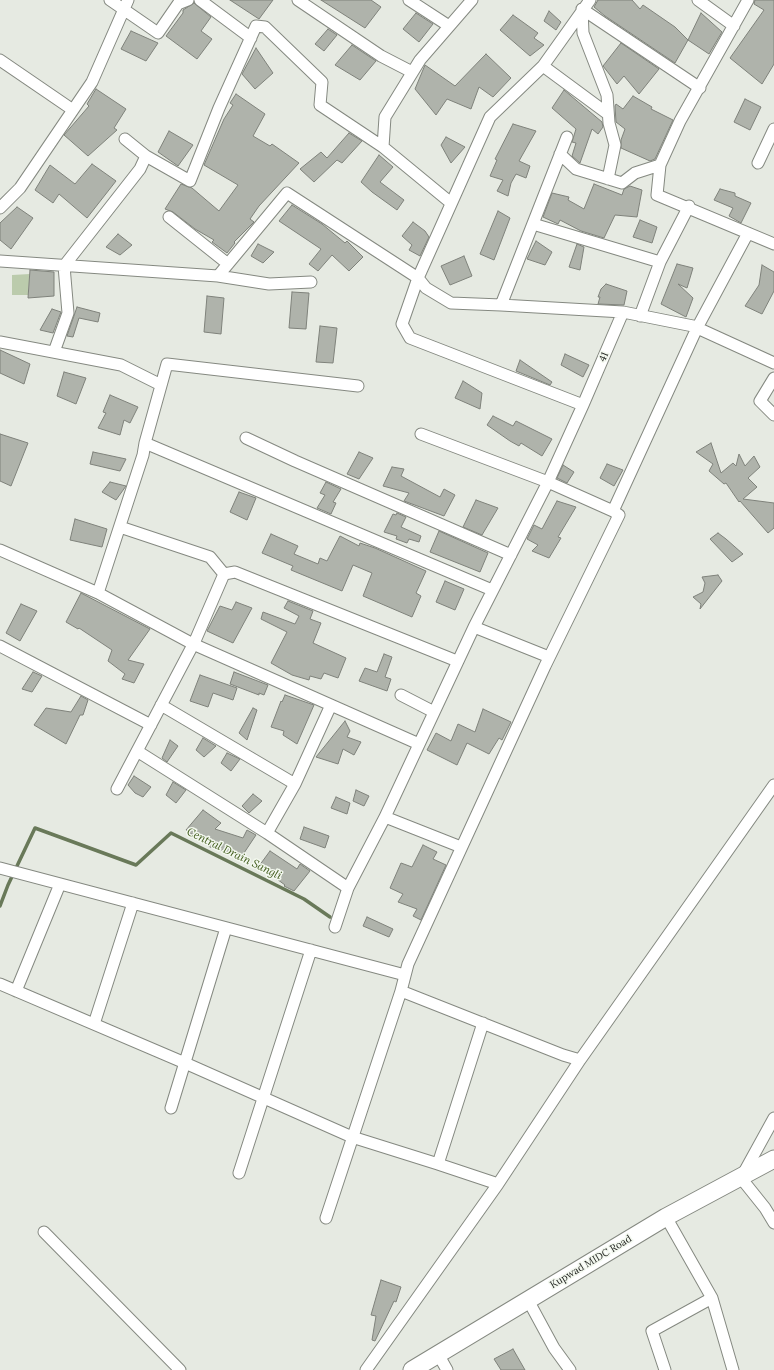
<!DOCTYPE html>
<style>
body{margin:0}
canvas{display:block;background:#e6eae2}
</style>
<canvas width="774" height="1370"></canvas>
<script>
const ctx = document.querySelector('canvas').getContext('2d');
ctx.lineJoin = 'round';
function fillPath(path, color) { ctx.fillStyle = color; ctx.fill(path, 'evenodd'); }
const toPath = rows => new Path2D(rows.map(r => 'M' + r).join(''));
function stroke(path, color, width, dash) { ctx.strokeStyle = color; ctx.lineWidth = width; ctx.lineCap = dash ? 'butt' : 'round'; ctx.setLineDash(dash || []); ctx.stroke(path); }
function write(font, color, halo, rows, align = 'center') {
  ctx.font = font + ' Lora,serif'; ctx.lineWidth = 3; ctx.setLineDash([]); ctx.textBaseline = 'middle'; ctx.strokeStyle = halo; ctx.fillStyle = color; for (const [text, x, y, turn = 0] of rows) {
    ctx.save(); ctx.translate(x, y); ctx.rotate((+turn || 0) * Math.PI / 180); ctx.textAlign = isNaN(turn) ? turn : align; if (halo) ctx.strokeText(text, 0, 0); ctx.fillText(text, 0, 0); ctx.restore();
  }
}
const green = toPath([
 [30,274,28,295,12,295,12,275]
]);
const stream = toPath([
 [0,906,8,885,35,828,136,865,171,833,304,899,330,917]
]);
const building = toPath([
 [230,0,273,0,259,19,230,0],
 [321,0,371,0,381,7,365,28,321,0],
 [598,0,632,0,640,9,643,5,675,27,688,40,675,63,605,16,594,7,598,0],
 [755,0,774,0,774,64,762,84,730,58,764,10,754,4,755,0],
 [194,3,211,17,201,31,212,39,197,59,166,36,183,13,183,10,194,3],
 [549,11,561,22,556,30,544,21,549,11],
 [416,13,433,24,419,42,403,29,416,13],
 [701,13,722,32,709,54,688,40,701,13],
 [513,15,538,33,534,38,544,45,530,56,500,30,513,15],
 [328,29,337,35,324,51,315,44,328,29],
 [131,31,158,43,146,61,121,49,131,31],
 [621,43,659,69,639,94,624,76,617,84,603,66,621,43],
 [352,45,376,61,360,80,335,65,352,45],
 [256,48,273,73,255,89,242,74,256,48],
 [486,54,511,78,493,97,479,87,471,109,447,99,436,115,415,89,425,65,455,86,486,54],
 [96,89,126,109,114,128,117,130,88,156,64,135,89,106,87,104,96,89],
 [564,90,602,122,603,127,598,134,592,129,580,163,572,156,576,143,572,142,576,129,552,108,564,90],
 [236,94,265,114,253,136,270,146,272,144,299,163,259,206,250,219,254,222,234,242,235,243,227,253,212,242,214,240,195,229,173,212,165,209,181,184,192,188,219,211,238,185,204,165,224,119,233,105,230,103,236,94],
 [633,96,652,107,651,109,673,120,655,159,650,161,621,148,621,140,625,129,616,122,615,106,616,104,623,109,633,96],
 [745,99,761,107,750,130,734,122,745,99],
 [513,124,536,131,519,161,530,166,526,178,516,174,511,183,508,196,497,191,503,180,490,176,497,160,495,159,513,124],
 [169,131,193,145,178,166,158,152,169,131],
 [349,133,362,141,342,163,337,160,314,182,300,169,321,152,327,158,349,133],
 [446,137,465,147,451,163,441,145,446,137],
 [379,155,393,167,380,182,404,200,397,210,372,192,361,182,379,155],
 [92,164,116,181,87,218,59,194,53,203,35,190,50,165,75,184,92,164],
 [594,184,622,195,624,189,630,186,642,190,637,217,615,215,604,238,581,231,560,220,558,224,543,217,552,193,569,197,568,200,584,209,594,184],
 [720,189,735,193,735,196,751,203,741,223,729,216,733,208,714,200,720,189],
 [292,205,322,224,345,243,347,241,363,257,349,271,332,255,318,271,309,264,321,249,279,221,292,205],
 [17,207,33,218,11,249,0,240,0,223,17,207],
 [498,211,510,218,494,260,480,254,498,211],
 [640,220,657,227,652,243,633,237,640,220],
 [413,222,425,231,429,237,420,256,409,250,412,245,402,236,413,222],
 [118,234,132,245,120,255,106,247,118,234],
 [536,241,552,252,545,265,527,259,536,241],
 [258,244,274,252,263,263,251,256,258,244],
 [577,244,584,247,580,270,569,267,577,244],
 [464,256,472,276,450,285,441,266,464,256],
 [677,264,693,268,687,288,678,284,693,298,686,317,661,304,677,264],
 [762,265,774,272,774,291,762,314,745,306,759,285,762,265],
 [30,270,54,272,54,296,28,298,30,270],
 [606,284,627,291,624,305,598,304,600,297,598,297,601,289,606,284],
 [292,292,309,293,306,329,289,328,292,292],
 [207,296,224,298,221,334,204,332,207,296],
 [77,307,100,313,98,322,79,318,73,337,67,336,77,307],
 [52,309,61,312,53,333,40,330,52,309],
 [320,326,337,328,333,363,316,362,320,326],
 [0,350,30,364,24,384,0,373,0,350],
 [565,354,589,365,583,377,561,365,565,354],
 [520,360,552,382,550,385,516,371,520,360],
 [64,372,86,378,76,404,57,396,64,372],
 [463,381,482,393,480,409,455,398,463,381],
 [110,395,138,407,130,423,124,420,120,435,98,428,106,413,103,412,110,395],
 [493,416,513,426,516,421,552,439,542,456,521,443,519,446,510,441,487,425,493,416],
 [0,434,28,443,11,486,0,481,0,434],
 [711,443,721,473,733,463,736,466,739,454,745,466,754,456,760,467,748,478,757,487,743,499,774,503,774,528,768,533,740,501,739,502,726,483,724,484,709,471,713,464,696,452,711,443],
 [93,452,126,459,120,471,90,464,93,452],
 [359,452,373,458,359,479,347,474,359,452],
 [607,464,623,470,614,486,600,478,607,464],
 [563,465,574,472,567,483,557,478,563,465],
 [392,467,404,469,401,476,440,497,444,489,455,495,444,516,404,501,409,493,383,486,392,467],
 [110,482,126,486,116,500,102,492,110,482],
 [326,482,341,489,333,502,336,503,331,514,317,508,325,495,320,493,326,482],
 [239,492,256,498,247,520,230,512,239,492],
 [476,500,498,508,482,535,463,527,476,500],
 [557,501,576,507,558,537,561,538,549,558,532,551,538,545,527,539,534,525,542,529,557,501],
 [397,513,406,517,401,527,421,536,419,542,409,539,407,543,396,539,397,536,384,532,393,514,396,515,397,513],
 [75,519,107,529,102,547,70,540,75,519],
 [439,531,488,553,480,572,430,552,439,531],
 [718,533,726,539,743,554,732,562,710,539,718,533],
 [271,534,298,546,294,554,318,564,320,558,327,561,340,536,359,546,360,543,375,548,426,571,416,593,421,596,412,617,363,596,372,573,353,565,342,591,291,570,293,566,262,553,271,534],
 [718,575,722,581,700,609,701,604,693,597,703,592,705,583,702,577,718,575],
 [445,581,464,589,455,610,436,602,445,581],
 [81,593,150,629,128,660,144,664,134,683,122,679,125,674,108,661,112,650,79,628,78,629,66,622,81,593],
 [288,601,313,611,310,619,321,623,313,643,346,658,338,678,324,673,321,679,310,676,309,680,292,675,271,663,287,632,261,619,263,612,295,624,299,616,284,608,288,601],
 [236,602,252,608,233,643,207,631,220,606,232,610,236,602],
 [21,604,37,611,20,641,6,633,21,604],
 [384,654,392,657,385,677,391,679,387,691,359,681,365,668,377,672,384,654],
 [33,672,42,676,32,692,22,689,33,672],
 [234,672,268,685,264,695,259,693,259,695,230,684,234,672],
 [200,675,237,688,233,700,213,693,208,707,190,701,200,675],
 [285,695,314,705,297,744,283,735,284,731,271,727,281,701,282,702,285,695],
 [81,696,88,700,83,715,80,715,66,744,34,725,46,708,71,712,81,696],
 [253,708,257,710,247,740,239,733,253,708],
 [483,709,511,722,502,740,499,738,489,754,467,743,457,765,427,750,436,733,451,741,458,724,475,732,483,709],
 [345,721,350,731,347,737,361,742,354,755,343,749,338,764,316,757,345,721],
 [203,738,216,746,204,757,196,750,203,738],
 [170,740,178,746,167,762,162,758,170,740],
 [227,753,240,759,231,771,221,763,227,753],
 [134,776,151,787,143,797,135,793,128,785,134,776],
 [173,782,186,790,176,803,166,795,173,782],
 [356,790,369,796,364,806,353,801,356,790],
 [253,794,262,801,249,813,242,806,253,794],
 [336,797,350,803,347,814,331,808,336,797],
 [203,810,221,823,215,829,243,838,247,830,256,835,242,856,230,851,229,852,210,847,186,830,203,810],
 [304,827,329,836,325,848,300,839,304,827],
 [423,845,437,852,433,859,446,865,421,920,413,916,417,909,398,902,403,894,390,888,401,863,412,867,423,845],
 [270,851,297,869,300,864,310,871,294,891,284,886,285,885,259,866,270,851],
 [367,917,393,929,389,937,363,926,367,917],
 [381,1280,401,1287,396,1302,394,1301,375,1341,372,1340,376,1316,371,1315,381,1280],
 [513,1349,525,1370,501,1370,494,1359,513,1349]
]);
const minor = toPath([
 [110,0,158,33,178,4,188,0],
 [200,0,251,38],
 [298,0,381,56,412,72],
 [409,0,449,26],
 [698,0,734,26],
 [748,0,680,121,660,165,657,195,774,244],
 [0,60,73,110],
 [543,66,608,114],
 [567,137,501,305,623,312],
 [560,154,576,169,622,183,635,173,660,165],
 [146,156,190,181,219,108,256,26,265,27,322,82,320,105,383,147],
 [758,163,774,129],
 [608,179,615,145,609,123,607,95,583,33,582,9,700,88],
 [451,203,383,147,385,117,420,60,472,0],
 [0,208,20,188,92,82,128,0],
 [169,217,228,264],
 [533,224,660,262,640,316],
 [0,261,218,276,287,193,418,278,426,288,451,303,501,305],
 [660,262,689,206],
 [218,276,269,284,311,282],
 [0,342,121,365,161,385],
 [54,352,68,313,64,266,140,169,146,156,125,139],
 [774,378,760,401,774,415],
 [358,386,167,364,145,443,492,590],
 [583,405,410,338,402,324,418,278,490,117,543,66,590,0],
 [421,434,548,482,474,627,549,657],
 [246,438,295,461,511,555],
 [145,443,143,455,98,593,193,644,419,744],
 [613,511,548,482,583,405,623,312,693,326,774,363],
 [120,527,210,557,224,574],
 [0,550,98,593],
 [224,574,235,572,457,661],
 [0,646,151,725],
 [401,695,434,712],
 [161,705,295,784,331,705],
 [137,751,267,833],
 [295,784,267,833,348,888,335,927],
 [117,789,195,641,224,574],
 [461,847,385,817,474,627],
 [0,868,405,975],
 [348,888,385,817],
 [0,984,185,1063,352,1137,438,1164],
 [16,991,60,884],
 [483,1023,438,1164,498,1184],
 [94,1024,133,903],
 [580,1060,563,1055,401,991,408,964,545,666,619,515,613,511,697,328,748,233],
 [171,1108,226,928],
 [774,1118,741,1178,765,1208,774,1223],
 [239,1173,311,950],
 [666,1217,712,1298],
 [326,1218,401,991],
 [44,1232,180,1370],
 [528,1300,554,1348,570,1370],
 [438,1354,447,1370],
 [366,1370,498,1184,580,1060,774,785],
 [665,1370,652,1331,712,1298,733,1370]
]);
const primary = toPath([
 [412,1370,666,1217,774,1159]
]);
const streetNames = [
 ["41",604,357,-67],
 ["Kupwad MIDC Road",591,1262,-31]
];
const waterNames = [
 ["Central Drain Sangli",234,854,26]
];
fillPath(green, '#bbcbac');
stroke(stream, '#697959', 3.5);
fillPath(building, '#afb3ab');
stroke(building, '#7f827b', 1);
stroke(minor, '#858981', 13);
stroke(primary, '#858981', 19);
stroke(minor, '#fff', 11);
stroke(primary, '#fff', 17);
write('10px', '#1c1e1b', '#f3f8ef', streetNames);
write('italic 11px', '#405b1b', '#f3f8ef', waterNames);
</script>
